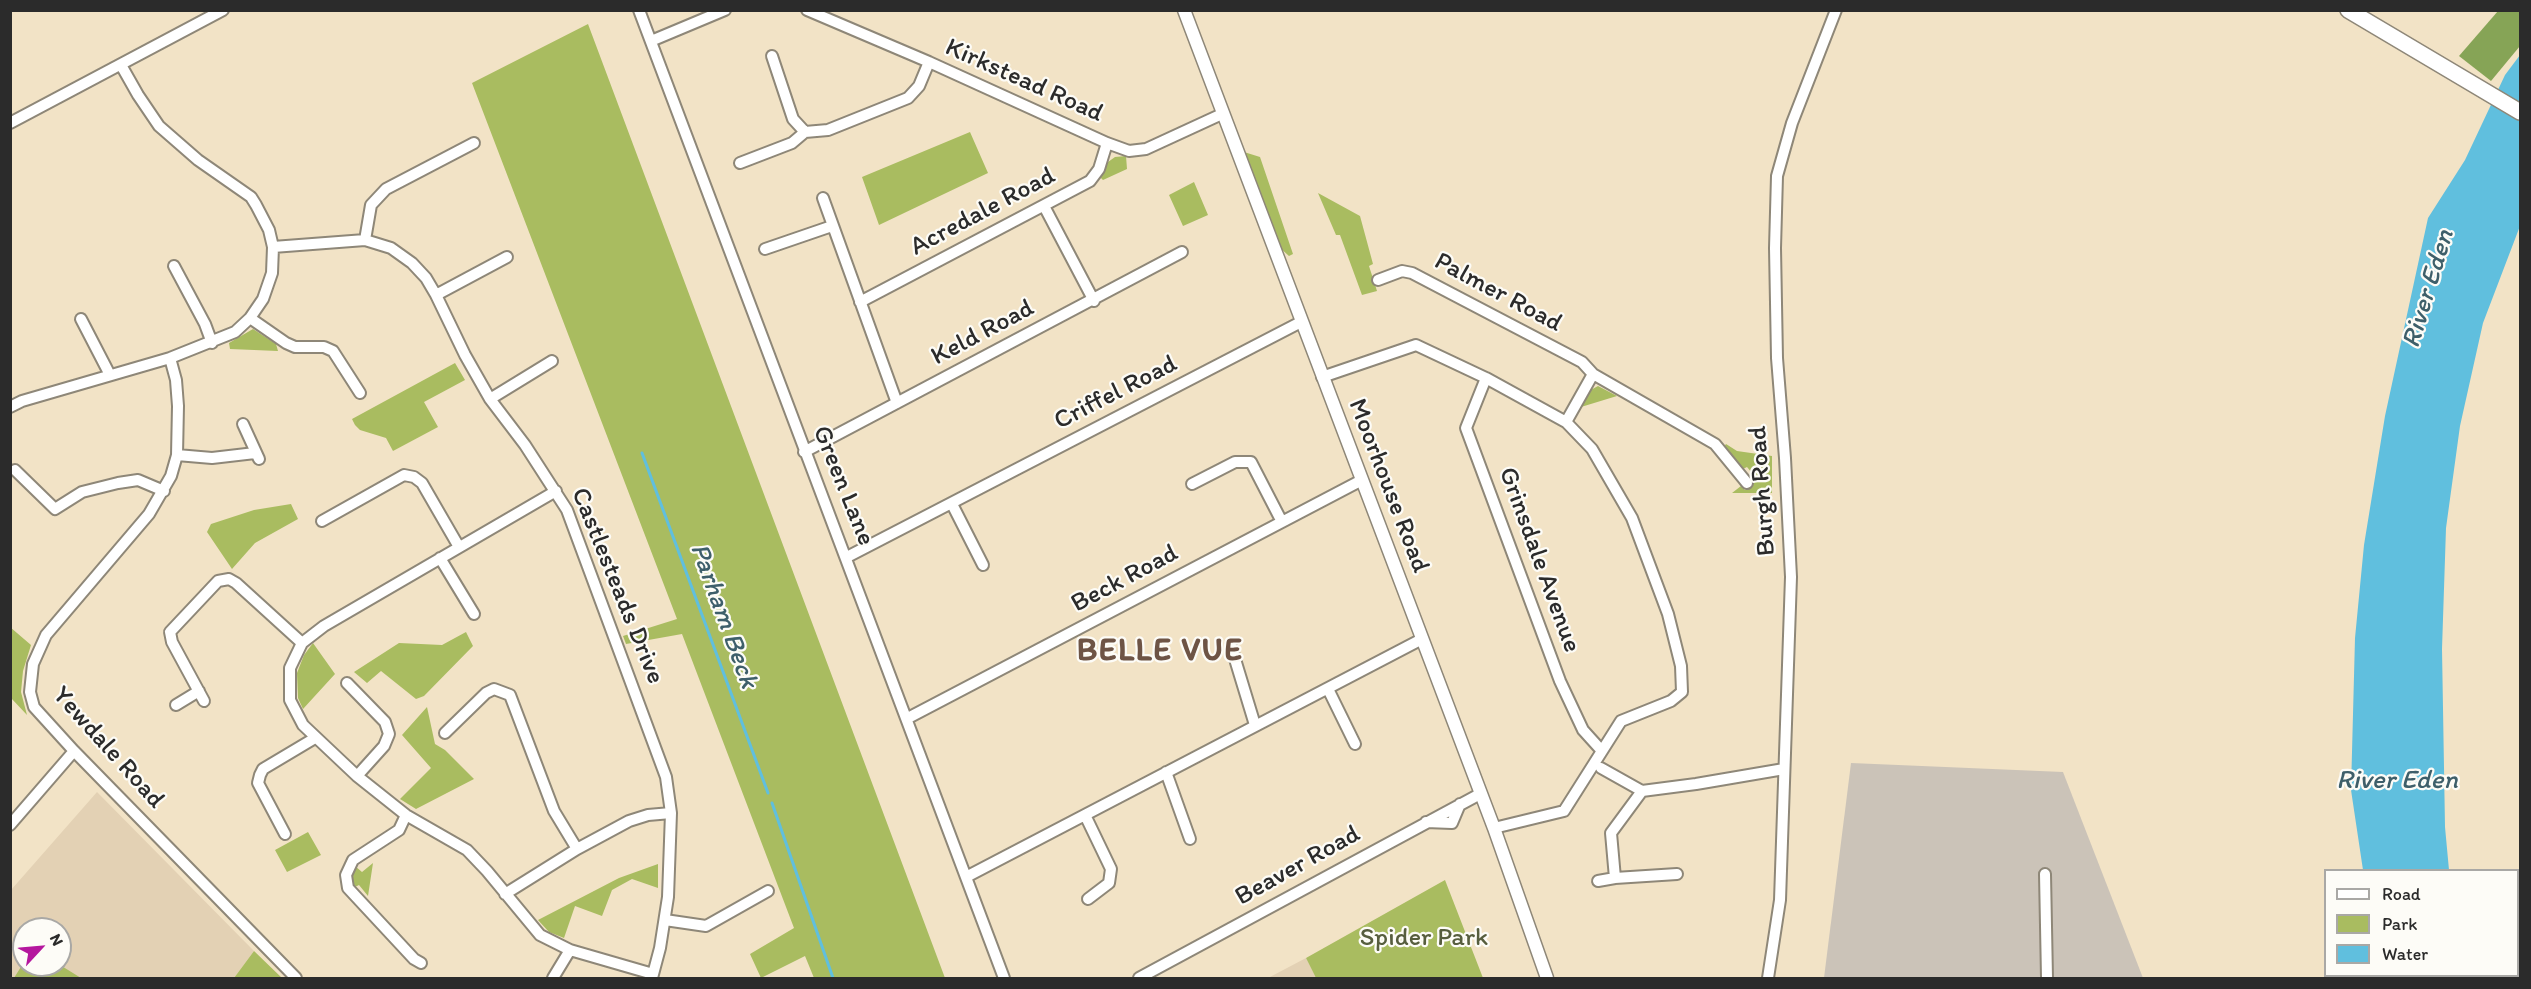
<!DOCTYPE html>
<style>
body{margin:0}
#map{position:relative;width:2531px;height:989px;overflow:hidden;background:#f2e3c6;font-family:Itim,sans-serif}
canvas{display:block}
.frame{position:absolute;inset:0;border:12px solid #2b2b2b;pointer-events:none}
.legend{position:absolute;left:2324px;top:869px;width:195px;height:108px;box-sizing:border-box;background:#fdfcf7;border:2px solid #a9a8a5;margin:0;padding:8px 10px;list-style:none;font-size:18px;color:#2b2b2b}
.legend li{display:flex;align-items:center;gap:12px;height:30px}
.legend b{width:30px;border:2px solid #a9a8a5}
.north{position:absolute;left:12px;top:917px;width:60px;height:60px;box-sizing:border-box;background:#fdfcf7;border:2px solid #a9a8a5;border-radius:50%;rotate:64deg;font-size:16px;font-weight:700;line-height:24px;text-align:center;color:#2b2b2b}
.north::after{content:'';display:block;margin:auto;width:21px;height:27px;background:#b5179e;clip-path:polygon(50% 0,100% 100%,50% 72%,0 100%)}
</style>
<div id="map">
<canvas width="2531" height="989"></canvas>
<div class="frame"></div>
<ul class="legend">
<li><b style="height:8px;background:#fff"></b>Road</li>
<li><b style="height:16px;background:#a9bc60"></b>Park</li>
<li><b style="height:16px;background:#60bfde"></b>Water</li>
</ul>
<div class="north">N</div>
</div>
<script>
const ctx = document.querySelector('canvas').getContext('2d');
ctx.lineJoin = 'round';
function fillPath(path, color) { ctx.fillStyle = color; ctx.fill(path, 'evenodd'); }
const toPath = rows => new Path2D(rows.map(r => 'M' + r).join(''));
function stroke(path, color, width, dash) { ctx.strokeStyle = color; ctx.lineWidth = width; ctx.lineCap = dash ? 'butt' : 'round'; ctx.setLineDash(dash || []); ctx.stroke(path); }
function write(font, color, halo, rows, align = 'center') {
  ctx.font = font + ' Itim,sans-serif'; ctx.lineWidth = 4.5; ctx.setLineDash([]); ctx.textBaseline = 'middle'; ctx.strokeStyle = halo; ctx.fillStyle = color; for (const [text, x, y, turn = 0] of rows) {
    ctx.save(); ctx.translate(x, y); ctx.rotate((+turn || 0) * Math.PI / 180); ctx.textAlign = isNaN(turn) ? turn : align; if (halo) ctx.strokeText(text, 0, 0); ctx.fillText(text, 0, 0); ctx.restore();
  }
}
const built = toPath([
 [97,792,254,951,234,978,11,978,11,890],
 [24,929,60,929,60,965,24,965],
 [1306,958,1316,978,1268,978]
]);
const industrial = toPath([
 [1851,763,2063,772,2143,978,1824,978]
]);
const green = toPath([
 [588,24,945,978,814,978,805,956,761,978,750,954,794,928,682,634,626,644,623,636,677,619,472,83],
 [970,132,988,173,879,225,862,177],
 [1244,152,1260,157,1293,254,1289,256,1278,246],
 [1126,156,1127,169,1103,180,1100,177,1108,162,1115,157],
 [1194,182,1208,215,1183,226,1169,195],
 [1318,193,1360,216,1373,264,1369,266,1377,291,1362,295,1340,235,1336,235],
 [253,329,276,344,278,351,230,349,229,343],
 [455,363,465,380,424,402,438,427,393,451,386,438,360,430,355,425,352,419],
 [1598,386,1617,396,1581,407,1587,392],
 [1726,444,1737,451,1772,456,1772,493,1732,493,1741,486,1745,490,1757,479,1747,467,1743,469,1738,468,1723,448],
 [291,504,298,519,255,543,232,569,207,532,211,524,254,510],
 [10,627,31,645,23,671,21,692,27,715,11,698],
 [466,632,473,646,424,696,416,699,381,671,367,683,354,672,399,643,442,645],
 [313,643,335,674,303,709,298,698,297,673,304,655],
 [427,707,435,744,445,750,474,779,416,809,400,799,431,768,402,735],
 [308,832,321,855,287,872,275,850],
 [373,863,368,896,359,885,351,889,350,876,355,866,362,872],
 [658,864,658,888,632,879,612,890,602,916,575,906,564,938,549,932,538,920,619,878],
 [1445,880,1483,978,1316,978,1306,958],
 [254,951,282,978,234,978],
 [24,962,24,965,60,965,81,978,14,978]
]);
const forest = toPath([
 [2498,11,2520,11,2520,46,2491,81,2459,56]
]);
const water = toPath([
 [2520,55,2520,226,2483,323,2460,426,2446,528,2442,649,2445,827,2449,870,2363,870,2351,790,2355,638,2364,545,2385,416,2428,218,2465,160,2505,75],
 [2378,976,2462,976,2462,978,2379,978]
]);
const stream = toPath([
 [642,453,768,793],
 [772,803,833,978]
]);
const minor = toPath([
 [639,10,1004,978],
 [807,10,929,62,1107,143,1129,151,1146,149,1222,114],
 [651,41,725,10],
 [772,56,793,119,805,132,828,130,908,98,919,86,929,62],
 [10,123,223,10],
 [740,163,792,143,805,132],
 [823,198,897,403],
 [1044,206,1094,301],
 [365,240,371,205,386,189,474,143],
 [273,247,365,240,391,248,412,263,426,278,436,295,465,355,490,399,525,445,567,510,666,777,671,813,668,897,660,948,652,978],
 [765,249,832,226],
 [174,266,205,324,212,343],
 [1378,280,1402,271,1412,273,1582,362,1593,374,1566,422],
 [436,295,507,257],
 [860,302,1090,181,1099,169,1107,143],
 [250,318,286,343,295,347,324,347,333,351,360,393],
 [81,319,110,375],
 [170,358,176,380,178,406,177,455,171,476,149,514,46,635,33,664,30,692,34,707,74,751,296,978],
 [1593,374,1715,444,1747,483],
 [1322,377,1416,345,1486,378,1566,422,1592,449,1632,518,1668,614,1681,666,1682,692,1671,701,1621,721,1564,811,1494,828],
 [1486,378,1466,428,1560,681,1583,730,1602,751],
 [490,399,552,361],
 [10,407,22,401,170,358,235,332,250,318,263,299,272,273,273,247,269,230,256,205,251,197,198,160,159,126,138,95,121,65],
 [243,424,259,459],
 [804,452,1182,252],
 [177,455,212,458,255,453],
 [15,470,55,509,82,492,118,483,138,480,164,491],
 [1192,484,1235,462,1251,462,1282,522],
 [556,491,324,626,302,643,290,668,290,700,303,725,357,776,406,815,467,850,487,871,540,935,570,950,653,974],
 [952,504,983,565],
 [322,521,404,475,414,477,422,483,459,547],
 [847,557,1301,322],
 [440,558,474,614],
 [1231,646,1255,725],
 [347,683,385,722,389,734,384,746,357,776],
 [1328,689,1355,744],
 [204,701,172,642,170,632,218,581,229,579,236,583,302,643],
 [176,705,199,691],
 [908,718,1362,480],
 [445,733,486,693,494,689,510,695,554,811,577,849],
 [1601,768,1642,791],
 [1166,772,1190,839],
 [406,815,399,830,353,860,346,875,348,888,414,959,421,963],
 [1085,815,1111,869,1109,883,1088,899],
 [1426,822,1452,823,1460,804],
 [10,825,74,751],
 [285,834,258,783,260,775,263,769,315,738],
 [1677,874,1615,878,1611,833,1642,791,1696,784,1784,769],
 [2045,874,2047,978],
 [966,877,1422,639],
 [1598,881,1615,878],
 [505,894,577,849,629,821,648,815,671,813],
 [665,920,706,926,768,891],
 [553,978,570,950],
 [1139,978,1480,794],
 [1768,978,1780,900,1791,577,1785,458,1777,358,1775,248,1777,176,1792,123,1836,10]
]);
const major = toPath([
 [1184,10,1494,828,1547,978]
]);
const highway = toPath([
 [2348,10,2520,112]
]);
const streetNames = [
 ["Kirkstead Road",1024,81,24],
 ["Acredale Road",983,212,-28],
 ["Palmer Road",1498,293,28],
 ["Keld Road",983,333,-28],
 ["Criffel Road",1116,393,-27],
 ["Green Lane",843,486,68],
 ["Moorhouse Road",1388,486,69],
 ["Burgh Road",1763,491,-94],
 ["Grinsdale Avenue",1539,560,70],
 ["Beck Road",1125,579,-28],
 ["Castlesteads Drive",617,586,68],
 ["Yewdale Road",108,748,48],
 ["Beaver Road",1298,866,-29]
];
const parkNames = [
 ["Spider Park",1424,938]
];
const waterNames = [
 ["River Eden",2429,289,-73],
 ["Parham Beck",723,616,70],
 ["River Eden",2397,781]
];
const districtNames = [
 ["BELLE VUE",1160,652]
];
fillPath(built, '#e3d1b4');
fillPath(industrial, '#cbc3b8');
fillPath(green, '#a9bc60');
fillPath(forest, '#86a456');
fillPath(water, '#60bfde');
stroke(stream, '#60bfde', 3);
stroke(minor, '#8e8778', 14);
stroke(major, '#8e8778', 15);
stroke(highway, '#8e8778', 18);
stroke(minor, '#fff', 10);
stroke(major, '#fff', 12);
stroke(highway, '#fff', 15);
write('26px', '#2b2b2b', '#fdfcf7', streetNames);
write('26px', '#575e3e', '#fdfcf7', parkNames);
write('italic 27px', '#3e5f6a', '#fdfcf7', waterNames);
ctx.letterSpacing = '1.5px';
write('bold 32px', '#6e5445', '#fdfcf7', districtNames);
ctx.letterSpacing = '0px';
</script>
